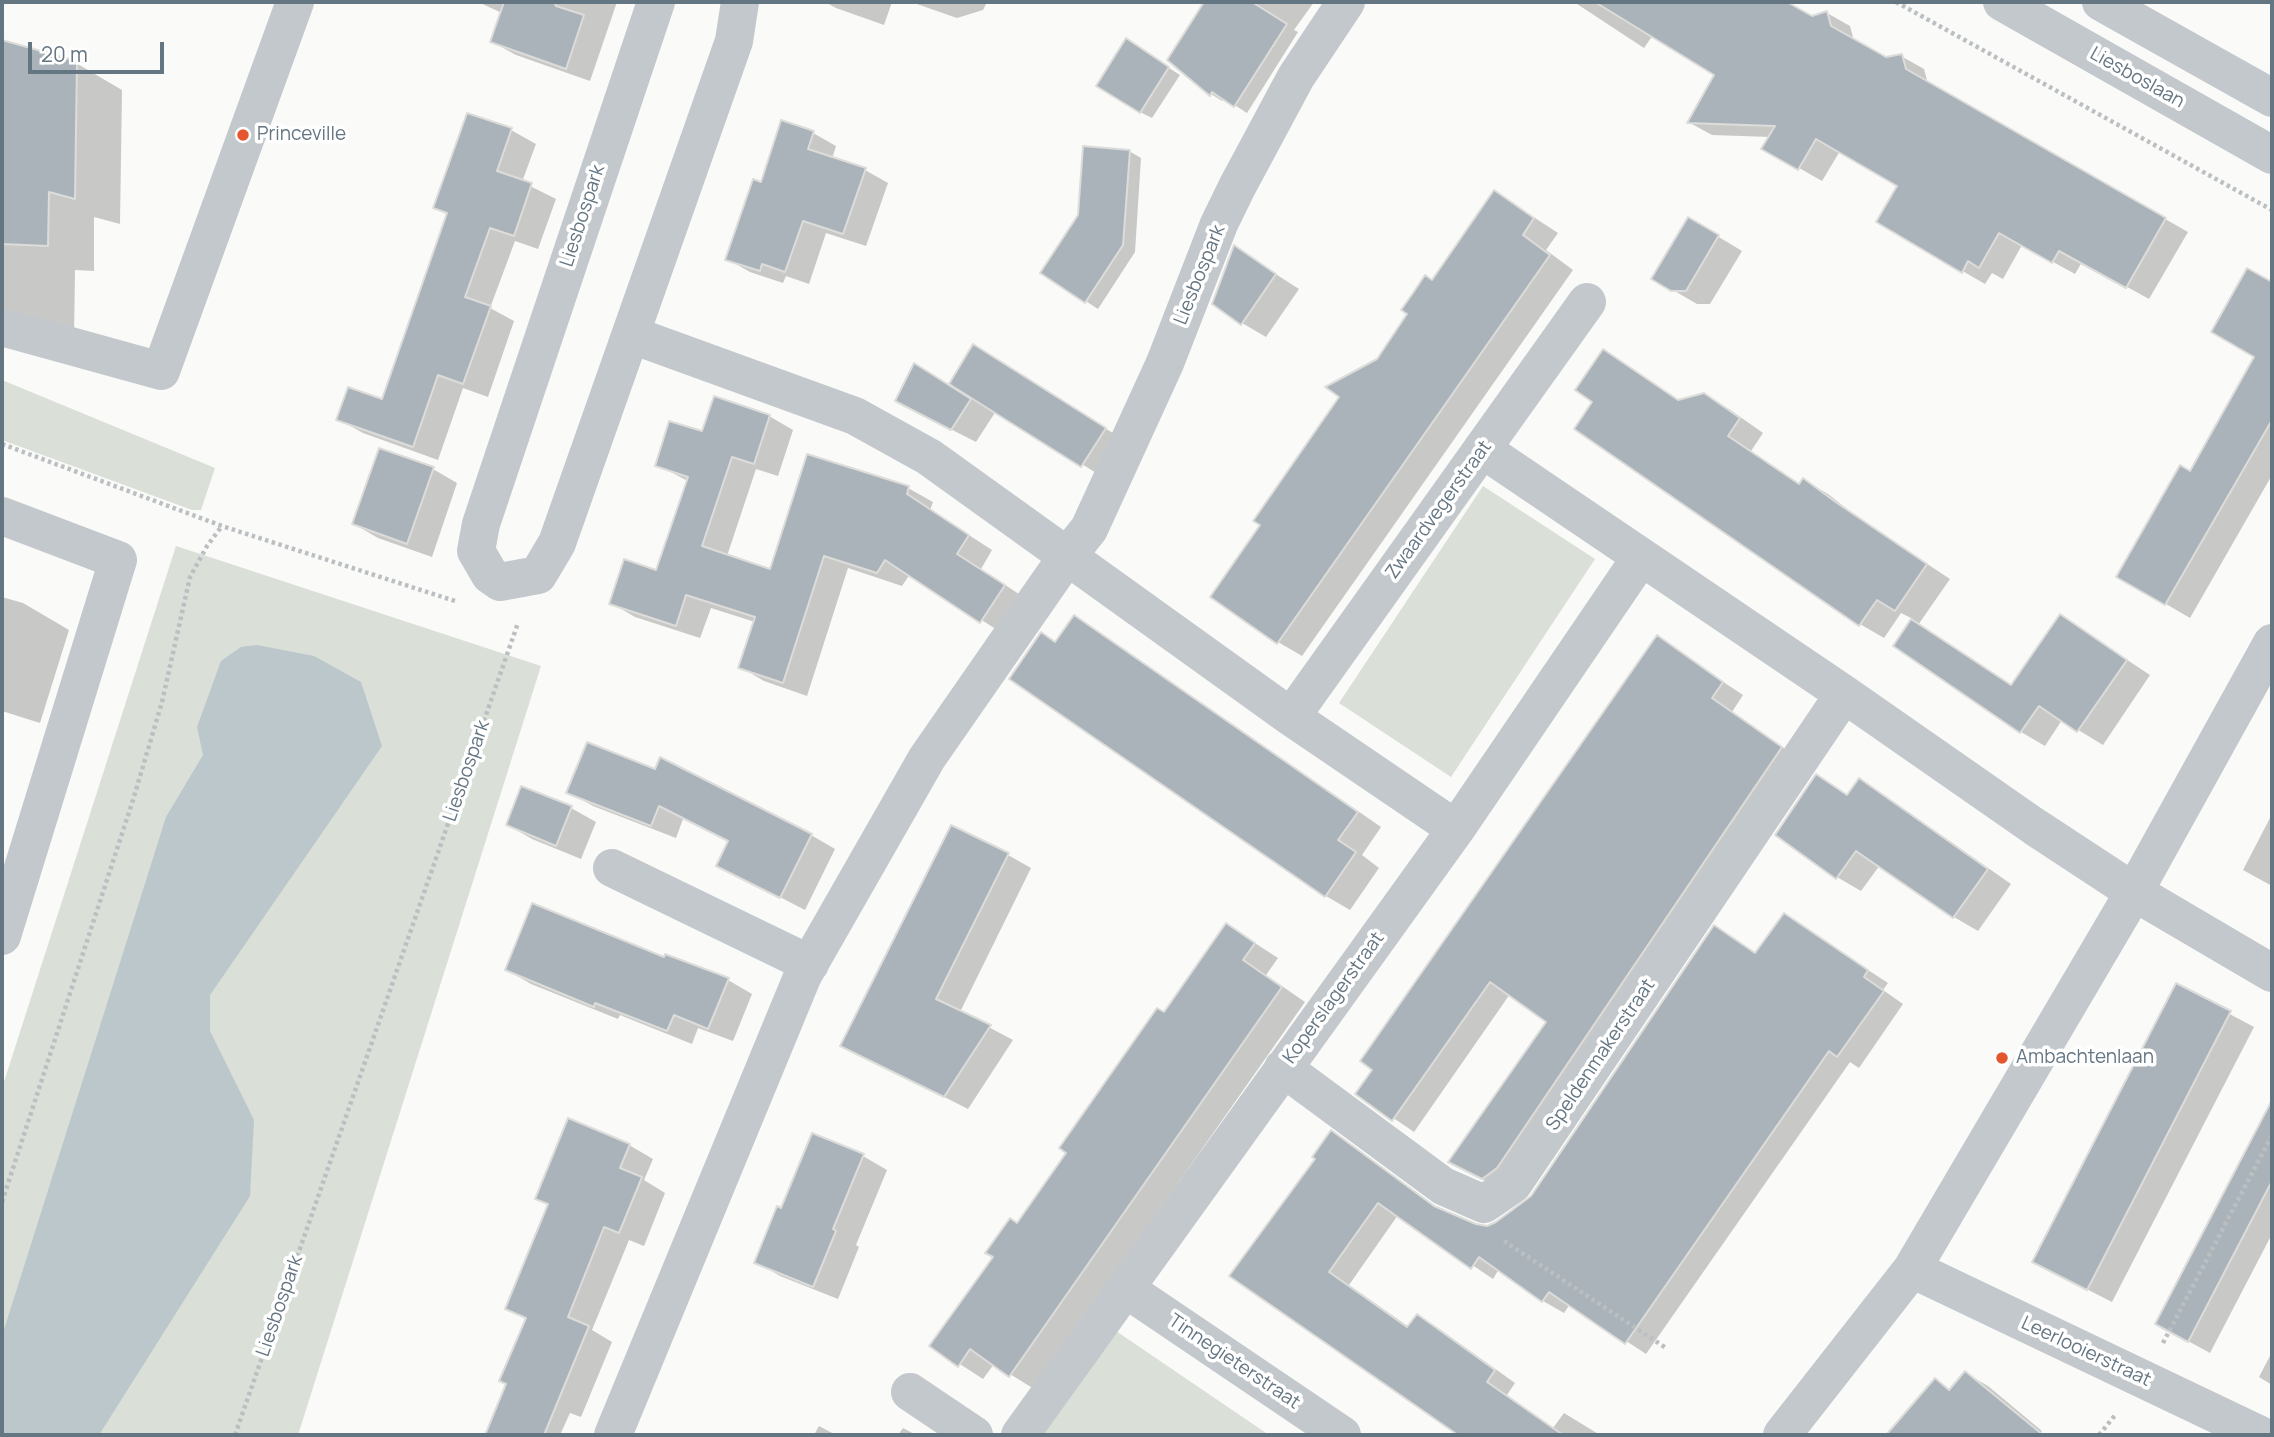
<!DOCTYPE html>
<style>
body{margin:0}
#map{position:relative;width:2274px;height:1437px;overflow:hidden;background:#fafaf8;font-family:Manrope,sans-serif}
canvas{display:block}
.frame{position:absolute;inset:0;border:4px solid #657683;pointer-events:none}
.scale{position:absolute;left:28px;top:42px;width:136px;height:32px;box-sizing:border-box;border:4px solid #657683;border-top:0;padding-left:9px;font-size:21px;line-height:24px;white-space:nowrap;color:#657683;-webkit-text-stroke:5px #fff;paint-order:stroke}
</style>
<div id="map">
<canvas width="2274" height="1437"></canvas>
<div class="frame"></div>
<div class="scale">20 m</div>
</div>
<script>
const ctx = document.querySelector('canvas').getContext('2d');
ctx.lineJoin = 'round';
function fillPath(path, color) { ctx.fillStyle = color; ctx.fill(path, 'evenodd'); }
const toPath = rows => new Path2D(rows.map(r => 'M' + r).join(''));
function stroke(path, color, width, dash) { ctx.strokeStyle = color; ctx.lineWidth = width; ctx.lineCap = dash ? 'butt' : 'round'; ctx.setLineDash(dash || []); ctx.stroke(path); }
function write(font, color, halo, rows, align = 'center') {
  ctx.font = font + ' Manrope,sans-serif'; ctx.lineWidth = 7; ctx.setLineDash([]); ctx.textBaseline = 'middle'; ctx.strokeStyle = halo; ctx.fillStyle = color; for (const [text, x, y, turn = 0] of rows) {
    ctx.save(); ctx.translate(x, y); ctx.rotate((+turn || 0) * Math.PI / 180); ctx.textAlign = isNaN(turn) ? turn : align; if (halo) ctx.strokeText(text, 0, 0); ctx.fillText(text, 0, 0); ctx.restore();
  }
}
const green = toPath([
 [2,380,215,468,201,510,192,510,2,440],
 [1483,486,1595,559,1451,777,1339,703],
 [176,546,541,666,298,1435,2,1435,2,1088],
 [1116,1331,1269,1435,1041,1435]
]);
const water = toPath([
 [257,645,314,656,361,682,382,746,210,995,210,1031,254,1120,250,1196,99,1435,2,1435,2,1336,166,817,203,755,197,727,221,661,241,647]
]);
const shadow = toPath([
 [478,2,617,2,590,81,516,55,492,42,502,13],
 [825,2,892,2,884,25,836,8],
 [911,2,987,2,983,10,957,18],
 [1206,2,1314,2,1294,30,1298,32,1247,113,1224,98,1222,101,1211,94,1169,60],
 [1574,2,1789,2,1788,4,1811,18,1827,13,1850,26,1854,41,1886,59,1901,56,1924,69,1928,84,2188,232,2149,299,2082,262,2075,274,2022,245,2003,279,1992,273,1985,284,1878,222,1900,186,1840,151,1822,181,1764,148,1770,137,1712,135,1690,123,1717,74,1653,35,1644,48],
 [2,42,76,63,122,90,120,224,94,217,94,271,75,270,74,336,2,316],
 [1138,48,1180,75,1152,118,1140,112],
 [782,123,813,133,836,146,832,159,865,170,888,183,866,246,826,233,809,284,786,276,783,283,750,272,727,259,762,184],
 [511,130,536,144,522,182,556,199,538,249,515,241,490,308,514,321,488,397,463,388,438,460,363,433,338,419,383,401,448,215,435,208],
 [1129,151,1141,158,1135,252,1098,309,1043,273],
 [1495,192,1558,233,1546,250,1573,270,1302,656,1278,642,1378,361],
 [1689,219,1742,251,1710,304,1697,304,1654,279],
 [1235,248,1299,289,1266,337,1242,323],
 [2248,271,2272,284,2272,475,2190,618,2118,576,2190,473,2256,357],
 [974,347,1129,443,1106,479,996,411,976,442,921,414,949,386],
 [1603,351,1680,401,1704,395,1729,409,1763,433,1751,451,1800,485,1804,480,1828,494,1861,520,1950,579,1918,625,2013,686,2061,616,2150,675,2103,745,2062,720,2045,746,2021,732,1895,645,1913,619,1901,613,1884,638,1860,624,1595,401],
 [769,416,793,430,778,476,756,469,727,556,771,571,908,488,933,502,930,510,992,550,981,569,1028,600,1005,635,910,574,902,586,848,568,807,696,764,681,740,667,755,622,711,608,700,638,635,617,611,603,657,572,688,481,657,465,703,434],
 [433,469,457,483,432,557,378,538,354,524],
 [2,597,23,603,69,630,40,723,2,711],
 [1075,618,1099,632,1381,827,1362,855,1379,868,1350,910,1326,896,1057,643],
 [1657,638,1743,695,1732,712,1801,760,1503,1190,1455,1165,1549,1022,1510,994,1414,1132,1358,1094],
 [588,744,811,835,835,849,805,910,718,865,730,842,683,819,676,838,593,806,568,792],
 [1817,776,1849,796,1860,781,1884,795,2011,884,1978,931,1954,917,1880,865,1861,891,1837,877],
 [522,788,571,808,596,822,581,859,532,839,508,825],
 [2270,818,2272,819,2272,886,2243,870],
 [1008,855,1031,868,960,1012,1013,1040,968,1109,842,1045],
 [1785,916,1888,983,1883,990,1903,1004,1859,1068,1850,1062,1646,1354,1570,1304,1564,1313,1543,1301,1499,1269,1493,1279,1398,1215,1349,1285,1409,1327,1418,1316,1438,1328,1515,1383,1507,1395,1553,1428,1564,1413,1600,1435,1460,1435,1232,1275,1317,1159,1331,1133,1352,1145,1442,1211,1475,1226,1487,1227,1497,1224,1532,1197,1715,927,1757,954],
 [1227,925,1278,958,1266,975,1305,1002,1034,1389,994,1364,983,1379,932,1346],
 [665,959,728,980,752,994,733,1041,698,1028,692,1044,620,1015,618,1019,531,984,507,970],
 [2177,986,2254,1027,2112,1302,2059,1275],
 [2272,1105,2272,1234,2210,1353,2157,1324],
 [629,1145,653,1159,644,1180,665,1193,644,1246,629,1240,592,1330,612,1342,581,1417,570,1413,560,1435,487,1435,508,1384,527,1320,507,1308,549,1205,538,1198],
 [863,1156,887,1170,856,1245,859,1247,838,1299,780,1276,756,1262,782,1211],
 [2272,1352,2272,1385,2259,1377],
 [1965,1373,1988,1386,2042,1431,2038,1435,1888,1435,1935,1380,1951,1390],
 [819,1426,836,1435,814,1435],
 [903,1428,916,1435,898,1435]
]);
const building = toPath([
 [504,2,554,2,556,6,584,15,566,69,490,42,504,2],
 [1204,2,1252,2,1287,24,1234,107,1212,92,1210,96,1167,60,1204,2],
 [1595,2,1787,2,1812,16,1827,11,1831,26,1886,57,1902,54,1906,69,2166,218,2126,288,2059,251,2052,263,1999,233,1979,268,1968,261,1962,273,1876,222,1897,186,1816,139,1798,170,1761,149,1775,126,1687,123,1714,75,1595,2],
 [1126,38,1169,67,1140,113,1096,86,1126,38],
 [2,40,77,61,75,199,49,192,48,246,2,244,2,40],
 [467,113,512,128,497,171,532,183,514,236,490,228,465,297,491,306,463,384,438,375,413,447,336,420,348,387,382,399,447,213,433,208,467,113],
 [781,120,814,131,808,149,866,168,843,234,803,221,785,272,762,264,760,271,725,260,753,179,761,182,781,120],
 [1083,146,1130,150,1123,245,1085,303,1040,273,1078,215,1083,146],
 [1494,190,1534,218,1523,235,1550,255,1277,644,1210,597,1260,525,1253,521,1339,397,1325,387,1377,359,1407,314,1401,310,1413,293,1425,275,1432,280,1494,190],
 [1688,217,1719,235,1686,291,1671,291,1651,279,1688,217],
 [1234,245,1276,274,1241,325,1212,304,1234,245],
 [2247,268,2272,282,2272,420,2165,605,2116,577,2180,465,2190,471,2254,357,2211,332,2247,268],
 [973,344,1106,428,1081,467,949,384,973,344],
 [1603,349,1678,400,1704,393,1740,418,1728,436,1799,484,1803,478,1837,503,1927,564,1895,611,1877,600,1859,626,1574,429,1592,402,1575,390,1603,349],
 [914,363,971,399,951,430,895,401,914,363],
 [714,396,770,415,754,464,732,457,702,546,770,569,807,454,909,486,907,494,969,535,957,554,1005,585,980,623,885,560,877,573,824,556,783,683,738,668,755,617,686,595,676,626,609,604,624,559,656,570,688,477,655,466,669,421,702,431,714,396],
 [379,448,434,467,407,544,352,524,379,448],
 [2060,614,2127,660,2077,732,2039,706,2020,733,1893,646,1911,619,2011,685,2060,614],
 [1074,615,1358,812,1338,840,1356,852,1325,897,1009,679,1041,632,1055,642,1074,615],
 [1657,635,1723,682,1712,698,1782,747,1497,1168,1482,1179,1448,1162,1546,1022,1490,982,1392,1121,1355,1094,1372,1070,1360,1061,1657,635],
 [587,742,655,769,660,757,812,834,780,898,716,866,728,841,659,806,651,826,566,793,587,742],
 [1816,774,1847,795,1859,778,1988,869,1953,918,1856,851,1836,879,1775,835,1816,774],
 [521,786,572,806,556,846,506,825,521,786],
 [951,825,1009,853,936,999,991,1025,944,1097,840,1046,951,825],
 [532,903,664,957,665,954,729,978,708,1029,674,1015,667,1031,595,1003,594,1007,505,970,532,903],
 [1784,913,1868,970,1864,977,1884,991,1837,1057,1829,1051,1625,1344,1549,1292,1542,1302,1479,1257,1471,1269,1378,1203,1329,1272,1407,1327,1417,1314,1495,1370,1487,1382,1563,1435,1458,1435,1229,1276,1315,1159,1312,1157,1331,1130,1434,1206,1476,1224,1487,1226,1496,1222,1531,1196,1714,925,1755,953,1784,913],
 [1226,923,1255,943,1243,960,1282,987,1009,1377,970,1349,958,1367,929,1346,993,1257,985,1253,1010,1218,1017,1223,1066,1153,1059,1148,1157,1008,1164,1012,1226,923],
 [2176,983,2231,1011,2087,1290,2032,1262,2176,983],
 [2272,1100,2272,1181,2188,1342,2155,1324,2272,1100],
 [568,1118,630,1144,620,1168,642,1177,619,1233,604,1227,568,1317,589,1326,544,1435,485,1435,506,1384,499,1381,526,1318,505,1309,548,1204,535,1199,568,1118],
 [812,1133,864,1154,833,1229,836,1231,813,1287,754,1263,777,1206,781,1208,812,1133],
 [1965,1371,2043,1435,1886,1435,1935,1378,1949,1390,1965,1371]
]);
const path = toPath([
 [1896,2,2272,210],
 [2,444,222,526,455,601],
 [2,1202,133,800,162,702,190,577,207,546,222,526],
 [1504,1241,1666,1348],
 [2163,1343,2272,1135],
 [235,1435,518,623],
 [2099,1435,2116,1414]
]);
const minor = toPath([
 [656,2,481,524,476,551,490,575,500,582,538,575,557,543,734,41,740,2],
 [2002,2,2272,155],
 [2101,2,2272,98],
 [2,327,161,371,295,2],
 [632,335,855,416,929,457,1291,717,1456,829],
 [1482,449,1844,694,2035,827,2134,892,2272,973],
 [2,516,118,560,2,936],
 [1291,717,1587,302],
 [612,868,810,964],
 [1283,1068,1443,1186,1484,1204,1513,1184,1844,694],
 [1912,1269,2260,1435],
 [1126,1289,1342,1435],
 [910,1392,974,1435],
 [613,1435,803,975,927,758,1068,555,1089,529,1165,363,1219,224,1237,187,1296,77,1346,2],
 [1020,1435,1456,829,1641,557],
 [1782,1435,1912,1269,2134,892,2272,643]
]);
const markers = [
 [243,135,7,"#e4572e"],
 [2002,1058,7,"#e4572e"]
];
const streetNames = [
 ["Liesboslaan",2137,78,29],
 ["Liesbospark",583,216,-72],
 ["Liesbospark",1200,275,-68],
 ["Zwaardvegerstraat",1439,510,-54],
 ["Liesbospark",467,771,-71],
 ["Koperslagerstraat",1334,998,-54],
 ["Speldenmakerstraat",1601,1055,-56],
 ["Liesbospark",280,1306,-71],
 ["Leerlooierstraat",2086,1352,25],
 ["Tinnegieterstraat",1234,1362,34]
];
const poiNames = [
 ["Princeville",257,135],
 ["Ambachtenlaan",2016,1058]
];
fillPath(green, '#dadfd7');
fillPath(water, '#bbc7cb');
fillPath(shadow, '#0003');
fillPath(building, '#aab3b9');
stroke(building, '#dcdcda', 2);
stroke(path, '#bbbfc2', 4.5, [3.5, 3.5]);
stroke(minor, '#c3c8cc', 38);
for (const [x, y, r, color] of markers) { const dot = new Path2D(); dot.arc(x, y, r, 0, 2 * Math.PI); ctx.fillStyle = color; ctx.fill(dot); stroke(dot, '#fff', 2.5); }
write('19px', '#657683', '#fff', streetNames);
write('19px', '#657683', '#fff', poiNames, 'left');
</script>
